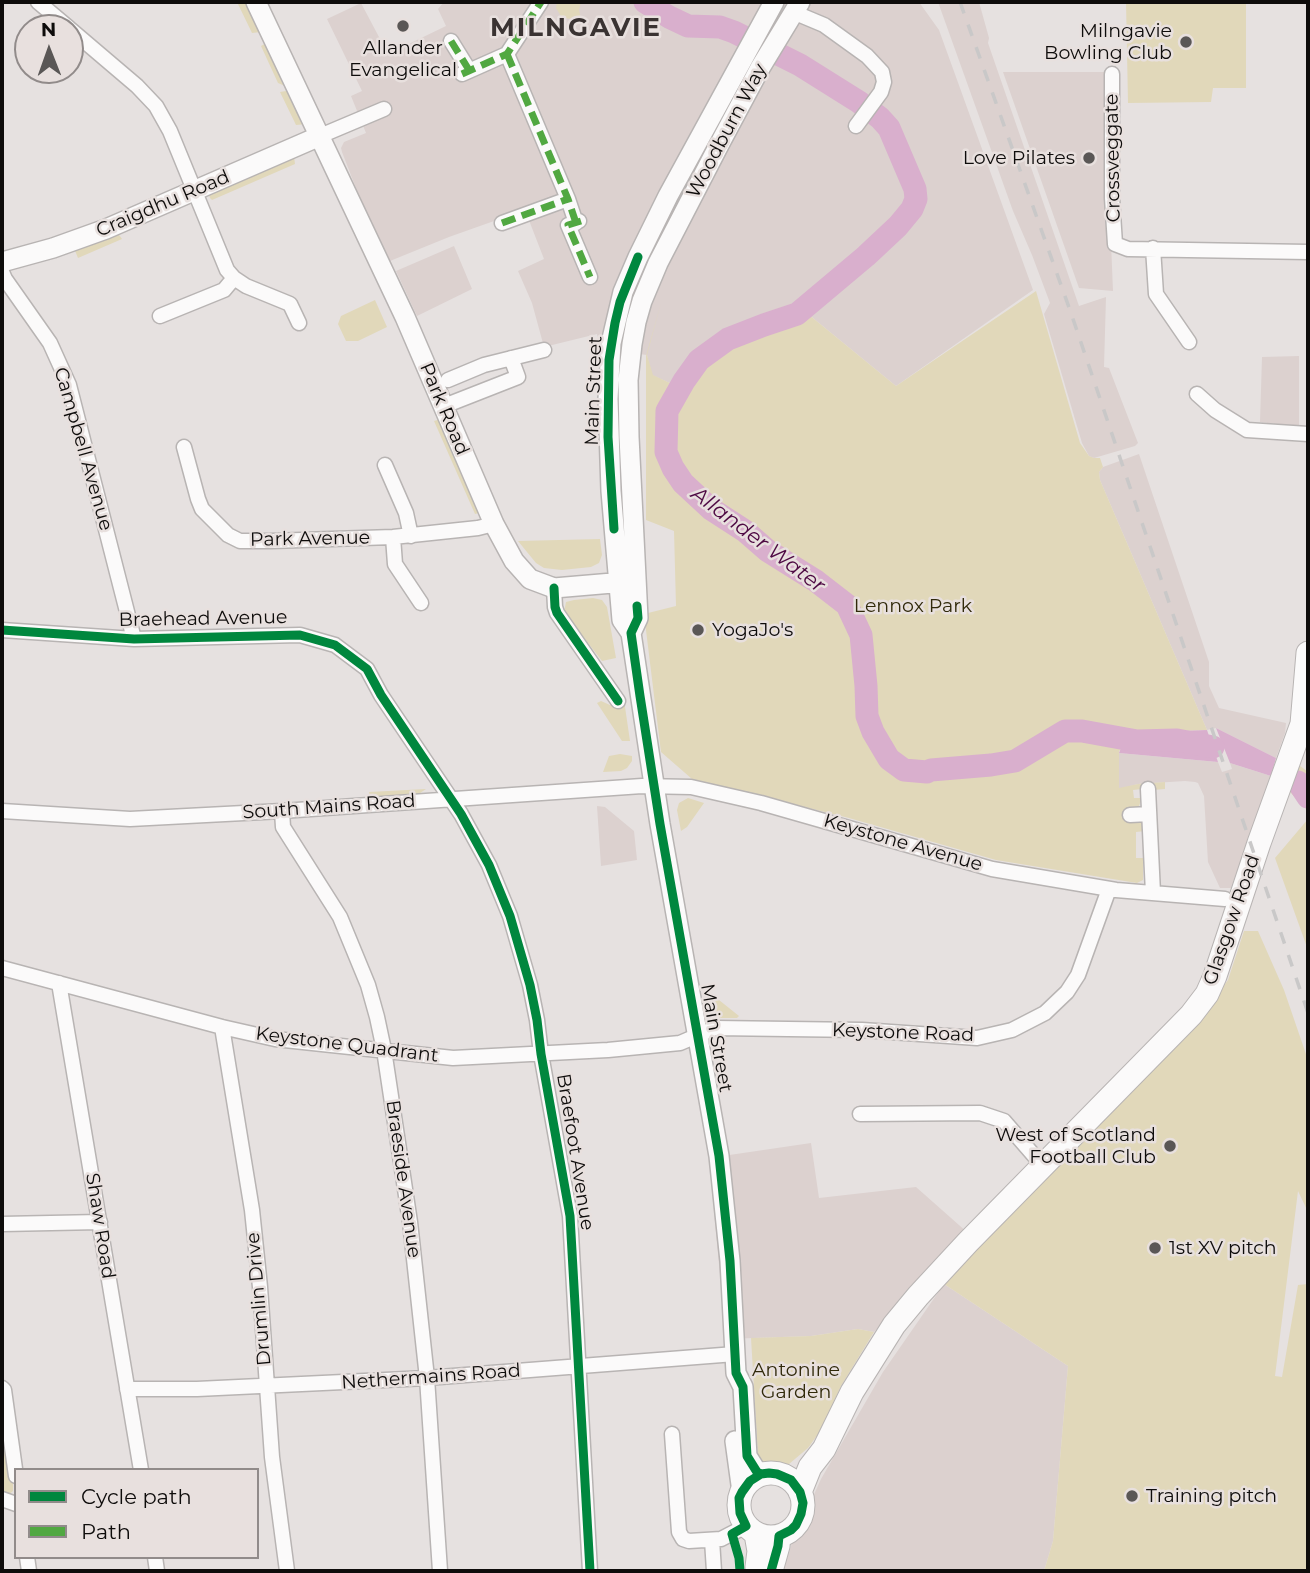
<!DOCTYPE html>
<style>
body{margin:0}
#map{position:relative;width:1310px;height:1573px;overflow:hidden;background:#e6e1e0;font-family:Montserrat,sans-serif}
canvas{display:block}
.frame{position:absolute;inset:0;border:4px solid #0e0c0b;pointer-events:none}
.legend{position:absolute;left:14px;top:1468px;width:245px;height:91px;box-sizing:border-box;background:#e8e0de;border:2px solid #918b8a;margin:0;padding:9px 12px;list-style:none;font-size:21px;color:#0e0c0b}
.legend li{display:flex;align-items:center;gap:14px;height:35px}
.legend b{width:35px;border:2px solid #918b8a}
.north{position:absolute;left:14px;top:14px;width:70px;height:70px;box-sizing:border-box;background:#e8e0de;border:2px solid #918b8a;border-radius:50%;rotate:359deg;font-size:19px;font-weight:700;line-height:28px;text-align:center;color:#0e0c0b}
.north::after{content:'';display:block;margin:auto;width:24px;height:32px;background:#5a5756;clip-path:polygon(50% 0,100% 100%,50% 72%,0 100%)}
</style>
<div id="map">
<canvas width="1310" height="1573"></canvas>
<div class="frame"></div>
<ul class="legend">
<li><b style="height:9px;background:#00873e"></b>Cycle path</li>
<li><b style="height:9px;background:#51a841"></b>Path</li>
</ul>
<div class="north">N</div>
</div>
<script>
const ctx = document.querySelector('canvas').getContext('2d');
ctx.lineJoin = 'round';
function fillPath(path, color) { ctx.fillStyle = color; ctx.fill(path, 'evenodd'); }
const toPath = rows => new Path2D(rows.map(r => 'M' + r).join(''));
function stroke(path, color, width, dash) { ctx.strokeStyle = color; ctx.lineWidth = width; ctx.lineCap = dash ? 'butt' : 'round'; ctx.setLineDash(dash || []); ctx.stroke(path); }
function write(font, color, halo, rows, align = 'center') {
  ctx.font = font + ' Montserrat,sans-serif'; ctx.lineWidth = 5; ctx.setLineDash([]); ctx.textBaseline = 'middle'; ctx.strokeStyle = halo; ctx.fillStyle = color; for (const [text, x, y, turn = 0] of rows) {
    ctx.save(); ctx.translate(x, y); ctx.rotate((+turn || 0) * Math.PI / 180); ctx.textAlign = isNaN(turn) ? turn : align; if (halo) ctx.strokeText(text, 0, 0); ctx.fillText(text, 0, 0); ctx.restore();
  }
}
const built = toPath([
 [444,2,919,2,939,30,1033,290,896,386,808,314,710,341,674,385,652,375,647,355,600,349,597,334,544,347,532,303,518,271,544,259,525,210,449,237,385,263,342,152,341,148,344,142,366,133,351,96,362,91,327,19,361,3,388,54,446,26,438,9],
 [938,2,979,2,989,38,988,43,1079,306,1106,297,1104,367,1109,368,1138,443,1135,446,1094,458,1089,456,1082,443,1044,314,1050,303,1032,255,1013,211],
 [1003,72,1104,72,1113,291,1079,288],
 [454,246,472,289,417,316,396,271],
 [1299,356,1299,427,1260,422,1262,357],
 [1139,454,1209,662,1209,686,1219,708,1286,723,1285,733,1276,758,1216,728,1207,730,1100,480,1099,472,1103,467],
 [1119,753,1218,762,1222,772,1232,769,1230,763,1271,776,1231,888,1220,888,1208,862,1204,796,1198,783,1195,782,1185,781,1138,784,1119,789],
 [597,806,605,807,634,831,637,860,601,866],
 [811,1143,819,1198,916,1187,968,1233,874,1332,858,1329,811,1336,726,1339,709,1158],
 [944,1284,1068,1366,1053,1541,1044,1571,783,1571,792,1543,821,1479,883,1372]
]);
const green = toPath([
 [237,2,248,2,261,32,252,33],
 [557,2,581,2,579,10,582,23,575,25,572,19,562,18,556,8],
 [1126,2,1246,2,1246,88,1213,88,1211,102,1128,103],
 [268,42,285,86,278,83,261,46],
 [292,90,307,124,296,125,280,92],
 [294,156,295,164,212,200,210,198,208,193],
 [117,232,122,239,78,258,74,248],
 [1036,291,1080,443,1089,456,1094,458,1100,458,1103,467,1099,472,1100,480,1207,730,1127,733,1119,752,1119,788,1138,784,1165,782,1165,789,1153,790,1152,785,1142,786,1142,789,1133,790,1134,798,1142,798,1139,806,1135,809,1135,820,1141,821,1145,831,1136,832,1136,858,1143,858,1143,880,1137,883,996,860,849,818,692,779,661,752,644,614,676,606,674,531,646,520,646,356,661,303,647,355,653,375,674,385,710,341,808,314,896,386],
 [375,300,387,327,358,341,346,341,338,324,341,316],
 [441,419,479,513,475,514,434,421],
 [600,539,602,555,599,563,591,567,562,570,544,568,536,563,518,541],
 [593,598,602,600,607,607,616,658,602,661,564,612,566,602,574,600],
 [622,699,624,700,630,741,622,741,597,703,601,701,610,705],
 [620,754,632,756,632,761,627,768,621,771,603,772,609,756],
 [1299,765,1308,772,1308,811,1290,792],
 [426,789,417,795,370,799,369,792],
 [688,798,704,803,687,827,681,831,677,810,679,803],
 [1308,819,1308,950,1275,858],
 [1244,931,1258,931,1284,990,1308,1060,1308,1212,1298,1191,1275,1376,1282,1377,1298,1285,1308,1284,1308,1571,1044,1571,1053,1541,1068,1366,944,1284,1206,1009,1228,980],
 [709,992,739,1016,737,1018,718,1018,711,1011],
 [858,1329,874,1332,841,1386,821,1430,808,1448,789,1464,776,1466,763,1462,758,1455,751,1338,811,1336],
 [2,1404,13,1485,13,1491,7,1496,2,1494]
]);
const water = toPath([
 [1216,728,1276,758,1271,776,1230,763],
 [1207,730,1218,762,1119,753,1127,733]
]);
const river = toPath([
 [645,2,669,17,688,26,720,27,734,32,800,65,859,102,880,118,889,128,915,189,916,199,912,209,898,226,866,256,797,314,764,325,728,339,699,360,684,381,667,411,666,452,673,468,683,483,711,509,745,531,768,551,816,581,847,605,861,635,866,686,867,716,873,732,889,759,904,770,927,772,931,770,991,765,1015,761,1065,731,1082,731,1137,741,1177,740,1213,747],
 [1298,782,1308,797]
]);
const street = toPath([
 [38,2,69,28],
 [793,12,824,25,867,56,882,72,884,82,881,92,856,126],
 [70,29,137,86,156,106,170,131,227,270,234,278,246,286,290,304,299,323],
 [451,41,469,70],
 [507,54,568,199,576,223],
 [462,74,507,54,541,2],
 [1112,74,1112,198,1115,244,1128,249,1308,252],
 [320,136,384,109],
 [579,221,568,225,590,277],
 [502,223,568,199],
 [1153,248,1156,294,1189,342],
 [2,272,5,279,50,343,69,385,134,639],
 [160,316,224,290,234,278],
 [448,380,484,365,544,350],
 [1197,394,1215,410,1247,430,1308,434],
 [444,406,518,377,511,358],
 [184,447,198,499,202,509,228,535,240,541,271,541,393,537,478,528,494,524],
 [385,465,406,513,411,536],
 [393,537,395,564,421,603],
 [554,588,555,607,557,613,618,701],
 [2,630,134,639,300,635,335,645,367,669,381,695,461,814,489,865,510,916,530,985,537,1020,541,1054,570,1216,590,1571],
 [1148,789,1153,893],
 [2,811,130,819,282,811,642,786,691,787,761,803,992,869,1116,890,1225,899],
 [282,811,283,827,340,917,368,985,377,1017,384,1050,410,1222,427,1378,440,1571],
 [1130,815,1149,814],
 [2,968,222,1027,275,1039,453,1058,608,1050,680,1043,715,1028,862,1030,977,1038,1012,1030,1045,1013,1067,992,1078,975,1109,889],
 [59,983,141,1470],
 [222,1027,252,1210,260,1287,272,1457,287,1571],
 [860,1114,980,1113,1004,1121,1043,1166],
 [2,1224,100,1222],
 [2,1388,4,1390,16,1476],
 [127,1389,197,1389,427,1378,735,1354],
 [672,1434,679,1532,683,1539,689,1541,721,1539,746,1526],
 [2,1499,16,1504],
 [712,1540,714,1571],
 [27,1557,29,1571],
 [155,1557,157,1571]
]);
const secondary = toPath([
 [256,2,405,317,494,524,514,561,530,579,554,588,636,581],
 [2,262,53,248,106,229,320,136],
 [631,633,638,618,629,437,628,380,632,344,636,322,642,301,658,263,719,145,760,68,800,2],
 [735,1441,742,1492],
 [761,1474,757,1472,747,1456,743,1387,736,1373,730,1261,719,1156,660,824,631,633,622,620,611,491,608,399,611,343,623,292,638,257,668,196,774,2]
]);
const primary = toPath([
 '739 1505a32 32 0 1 1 64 0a32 32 0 1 1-64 0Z',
 [800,1492,810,1467,824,1449,852,1392,894,1325,918,1296,968,1242,1191,1015,1207,994,1215,976,1259,843,1302,724,1308,653],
 [756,1534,759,1551,757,1567,758,1571],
 [771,1571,778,1546,779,1536]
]);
const rail = toPath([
 [960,2,1071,313,1308,1013]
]);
const quiet = toPath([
 [451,41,469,70],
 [507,54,568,199,576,223],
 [462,74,507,54,541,2],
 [581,221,568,225,590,277],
 [502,223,568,199]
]);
const cycleway = toPath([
 [614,529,608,437,609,360,615,323,620,302,638,257],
 [554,588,555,607,557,613,618,701],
 [637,606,638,618,631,633,640,696,660,824,719,1156,730,1261,736,1373,743,1387,747,1456,757,1472,761,1474],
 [2,630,134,639,300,635,335,645,367,669,381,695,461,814,489,865,510,916,530,985,537,1020,541,1054,570,1216,590,1571],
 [740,1571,739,1558,732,1534,746,1526,740,1513,739,1498,742,1492,750,1481,761,1474,769,1473,777,1474,791,1480,800,1492,803,1503,801,1514,796,1525,791,1530,779,1536,778,1546,771,1571]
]);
const markers = [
 [403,26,7,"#5a5756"],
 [1186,42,7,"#5a5756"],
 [1089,158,7,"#5a5756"],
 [698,630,7,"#5a5756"],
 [1170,1146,7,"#5a5756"],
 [1155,1248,7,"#5a5756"],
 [1132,1496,7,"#5a5756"]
];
const poiNames = [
 ["Milngavie",1172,31],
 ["Bowling Club",1172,53],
 ["Allander",403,48,"center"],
 ["Evangelical",403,70,"center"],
 ["Love Pilates",1075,158],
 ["YogaJo's",712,630,"left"],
 ["West of Scotland",1156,1135],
 ["Football Club",1156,1157],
 ["1st XV pitch",1169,1248,"left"],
 ["Training pitch",1146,1496,"left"]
];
const streetNames = [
 ["Woodburn Way",727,131,-62],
 ["Crossveggate",1113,158,-91],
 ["Craigdhu Road",163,204,-23],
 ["Main Street",594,391,-88],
 ["Park Road",444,409,67],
 ["Campbell Avenue",83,449,74],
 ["Park Avenue",310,539,-1],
 ["Braehead Avenue",203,619,-1],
 ["South Mains Road",329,807,-4],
 ["Keystone Avenue",903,843,16],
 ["Glasgow Road",1232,920,-71],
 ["Keystone Road",903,1033,2],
 ["Main Street",716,1038,80],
 ["Keystone Quadrant",347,1045,7],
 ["Braefoot Avenue",575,1152,81],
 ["Braeside Avenue",403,1179,82],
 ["Shaw Road",100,1226,81],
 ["Drumlin Drive",259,1299,-95],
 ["Nethermains Road",431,1377,-4]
];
const parkNames = [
 ["Lennox Park",913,606],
 ["Antonine",796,1370],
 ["Garden",796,1392]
];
const waterNames = [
 ["Allander Water",758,540,37]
];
const districtNames = [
 ["MILNGAVIE",576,28]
];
fillPath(built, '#dcd1cf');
fillPath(green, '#e1d8ba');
fillPath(water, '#d9afcd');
stroke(river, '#d9afcd', 23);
stroke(street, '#b8b4b3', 17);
stroke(secondary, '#b8b4b3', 22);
stroke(primary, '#b8b4b3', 25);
stroke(street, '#fbfafa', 14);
stroke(secondary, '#fbfafa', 19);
stroke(primary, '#fbfafa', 23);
stroke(rail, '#c9c8c8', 3.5, [12, 12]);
stroke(quiet, '#51a841', 7, [14, 7]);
stroke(cycleway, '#00873e', 9);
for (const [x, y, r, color] of markers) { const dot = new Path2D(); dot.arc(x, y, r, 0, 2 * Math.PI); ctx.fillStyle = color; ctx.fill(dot); stroke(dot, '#e8e0de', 2.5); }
write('19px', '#0e0c0b', '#e8e0de', poiNames, 'right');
write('19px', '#0e0c0b', '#e8e0de', streetNames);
write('19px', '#30290a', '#e8e0de', parkNames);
write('italic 21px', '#4e0943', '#e8e0de', waterNames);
ctx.letterSpacing = '2px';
write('bold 26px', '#3a3332', '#e8e0de', districtNames);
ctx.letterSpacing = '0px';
</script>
